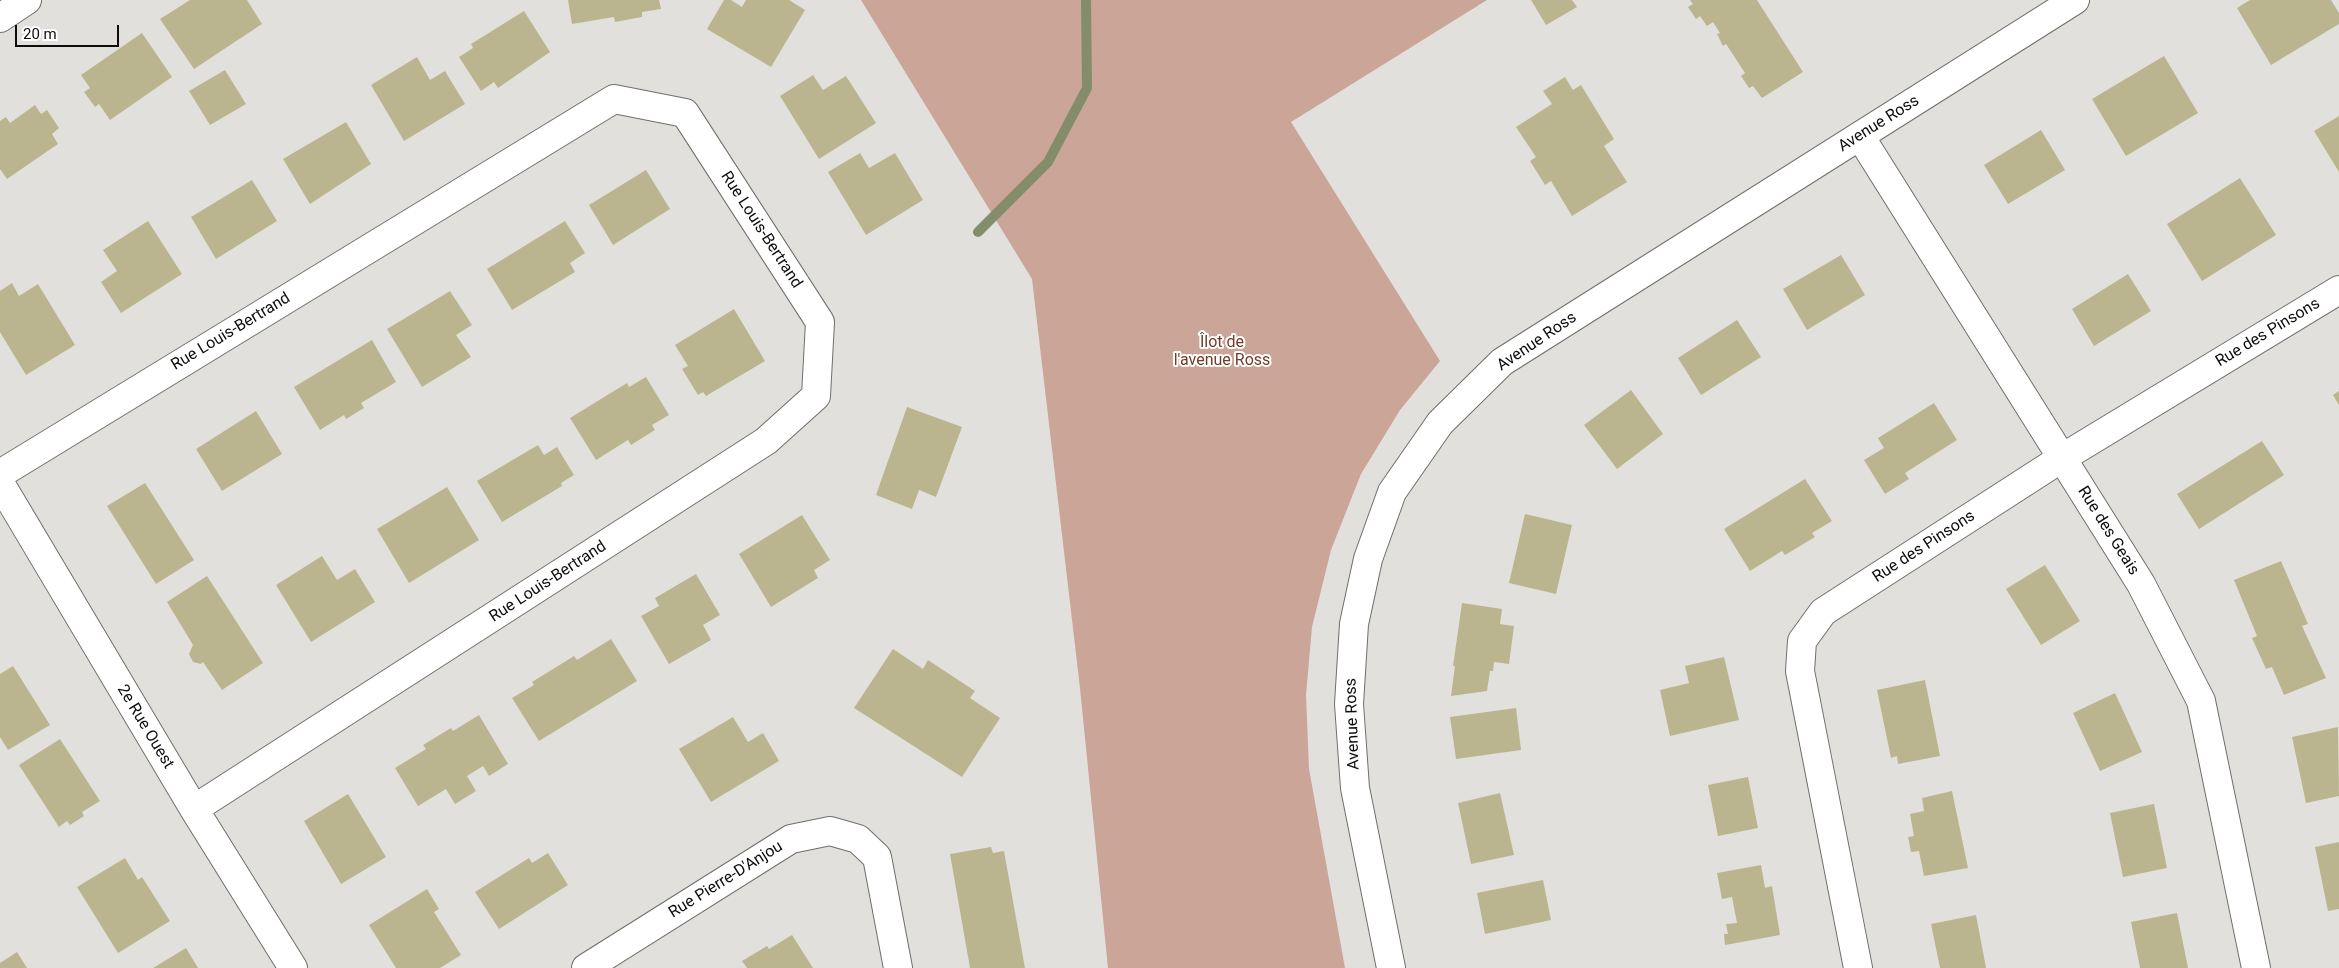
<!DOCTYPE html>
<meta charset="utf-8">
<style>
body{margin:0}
#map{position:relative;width:2339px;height:968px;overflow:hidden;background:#e2e0dc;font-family:Roboto,sans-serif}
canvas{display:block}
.scale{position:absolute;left:15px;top:25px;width:104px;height:22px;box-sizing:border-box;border:2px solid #0e0d0c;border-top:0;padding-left:6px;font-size:15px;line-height:18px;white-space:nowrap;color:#0e0d0c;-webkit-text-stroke:4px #fff;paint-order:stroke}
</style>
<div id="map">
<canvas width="2339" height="968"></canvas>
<div class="scale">20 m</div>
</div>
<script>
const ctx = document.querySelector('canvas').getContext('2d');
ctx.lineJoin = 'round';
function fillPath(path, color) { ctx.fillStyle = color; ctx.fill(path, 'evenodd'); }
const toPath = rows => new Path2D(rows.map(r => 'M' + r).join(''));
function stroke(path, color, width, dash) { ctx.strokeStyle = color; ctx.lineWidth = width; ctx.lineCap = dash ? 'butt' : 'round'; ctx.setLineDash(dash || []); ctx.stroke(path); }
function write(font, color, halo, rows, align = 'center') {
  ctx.font = font + ' Roboto,sans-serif'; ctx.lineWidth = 4; ctx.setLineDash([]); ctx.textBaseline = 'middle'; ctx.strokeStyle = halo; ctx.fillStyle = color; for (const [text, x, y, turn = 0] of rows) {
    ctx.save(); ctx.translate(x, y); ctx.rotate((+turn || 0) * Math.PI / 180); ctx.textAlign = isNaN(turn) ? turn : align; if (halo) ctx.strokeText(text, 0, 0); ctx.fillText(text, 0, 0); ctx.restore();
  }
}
const green = toPath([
 [861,0,1487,0,1291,122,1440,361,1400,410,1361,474,1331,550,1312,627,1306,695,1309,769,1345,968,1108,968,1080,688,1032,279]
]);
const stream = toPath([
 [978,232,1048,162,1087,88,1086,0]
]);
const building = toPath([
 [190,0,247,0,262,24,194,69,160,19],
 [568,0,659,0,661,9,642,12,642,17,615,22,614,17,572,24],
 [724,0,731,0,742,7,746,0,789,0,805,10,771,67,707,29],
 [1531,0,1572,0,1577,7,1546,25],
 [1690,0,1757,0,1803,72,1762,98,1753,86,1749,88,1741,76,1745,73,1726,44,1723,46,1717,34,1720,33,1713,22,1707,26,1700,16,1696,19,1688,7,1693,4],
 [2250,0,2331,0,2339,13,2339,24,2271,65,2237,8],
 [524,11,550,52,498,88,494,82,481,91,459,57,473,48,471,44],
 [142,33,172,77,110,120,99,104,95,107,84,92,90,88,81,75],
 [2164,56,2198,113,2126,156,2092,99],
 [417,57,430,80,445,71,465,104,404,141,371,85],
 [225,70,246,104,210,125,189,91],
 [813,75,823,90,846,76,876,123,819,159,780,96],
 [1565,77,1573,90,1581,85,1614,139,1604,146,1627,182,1572,216,1551,181,1545,185,1530,161,1536,157,1516,127,1552,104,1543,91],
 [35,105,41,114,47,110,59,128,52,134,58,144,7,179,0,169,0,121,6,117,10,123],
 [2339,116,2339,172,2314,131],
 [346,122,371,164,310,204,283,159],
 [2041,130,2065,170,2008,204,1984,165],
 [860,153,869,168,895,153,923,200,866,235,828,172],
 [646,170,670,209,613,245,589,205],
 [2240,178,2276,235,2202,281,2167,224],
 [252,180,277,221,216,259,191,217],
 [148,221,182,274,121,313,101,282,117,271,103,250],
 [565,221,585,253,570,263,575,272,512,310,487,269],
 [1841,255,1865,295,1807,330,1783,289],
 [2128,274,2151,311,2094,346,2072,309],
 [12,283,19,296,38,284,75,345,26,375,0,332,0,291],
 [450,291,472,325,456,335,471,357,422,387,387,329],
 [734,309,765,361,706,396,703,392,698,395,682,369,688,366,675,345],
 [1737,320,1761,357,1701,395,1678,358],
 [372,340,396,382,361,403,364,408,346,419,344,415,320,430,294,387],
 [646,377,669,415,652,425,655,430,631,445,628,440,596,460,570,418,627,383,629,387],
 [1631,390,1663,434,1617,469,1584,425],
 [2339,391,2339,405,2333,395],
 [1934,403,1957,440,1905,473,1909,479,1885,494,1864,460,1884,448,1878,438],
 [907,407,962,427,936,497,919,490,912,509,876,495],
 [256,411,282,454,222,491,196,449],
 [2262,441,2284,475,2199,529,2177,494],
 [538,445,544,455,557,447,574,475,561,483,562,486,502,522,477,481],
 [1805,479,1832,521,1812,533,1815,537,1785,555,1782,551,1750,571,1724,529],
 [145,483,194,560,156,584,107,506],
 [447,487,479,540,409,583,377,529],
 [1525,514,1572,525,1556,594,1509,583],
 [802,515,830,560,814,570,818,578,771,607,739,554],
 [322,556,337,580,355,569,375,602,311,642,276,585],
 [2281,561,2308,624,2302,626,2326,678,2284,695,2272,667,2266,669,2252,638,2257,636,2234,580],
 [2045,565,2080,621,2041,645,2006,589],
 [696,574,720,615,703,625,711,640,669,664,641,616,659,606,655,598],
 [207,576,263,663,222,690,203,662,201,664,193,662,189,654,193,645,167,602],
 [1462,603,1502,609,1500,624,1514,626,1509,664,1494,662,1493,671,1490,671,1487,691,1451,696,1455,666,1453,666],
 [611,639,637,681,539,741,512,698,534,685,532,682,574,656,577,660],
 [893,649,923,669,928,660,975,691,970,698,1000,718,962,777,854,708],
 [1724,657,1739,720,1670,736,1660,690,1689,683,1685,666],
 [13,666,50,725,8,750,0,737,0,674],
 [1925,680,1940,756,1898,764,1897,756,1891,758,1877,690],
 [2115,693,2142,752,2100,771,2073,713],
 [1516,708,1521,750,1456,759,1450,717],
 [479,715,508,764,489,776,483,766,467,776,476,791,455,804,446,789,418,806,395,768,426,749,423,745,451,728,453,731],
 [733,717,748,742,763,733,779,761,711,802,679,749],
 [2338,727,2339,796,2306,803,2292,737],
 [60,739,100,801,82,812,84,816,70,825,67,821,59,827,19,765],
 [1748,777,1758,828,1718,836,1708,785],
 [1952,791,1968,868,1924,876,1919,851,1911,852,1908,837,1914,836,1910,814,1924,811,1922,798],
 [1500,793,1514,855,1471,864,1458,803],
 [348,794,386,857,341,884,304,821],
 [2154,804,2167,868,2123,877,2110,813],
 [2339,842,2339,909,2328,911,2315,847],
 [991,847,993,853,1004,851,1025,968,970,968,950,854],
 [548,853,568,885,499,929,475,892,529,858,532,863],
 [125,858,138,880,142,877,170,921,118,953,77,887],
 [1761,865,1765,888,1772,886,1780,935,1725,945,1724,934,1728,934,1726,924,1737,923,1732,897,1722,899,1717,873],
 [1543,880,1551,920,1485,934,1477,893],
 [427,889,439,909,434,912,461,955,440,968,396,968,369,925],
 [2177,913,2188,968,2140,968,2131,922],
 [1976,915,1986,968,1940,968,1931,924],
 [792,935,813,968,747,968,742,961,767,946,769,949],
 [186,948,198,968,153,968],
 [17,952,27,968,0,968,0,963]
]);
const street = toPath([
 [0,18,27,0],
 [1860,136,2141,584,2201,701,2256,968],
 [0,474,614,99,685,113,820,322,816,396,766,441,194,809],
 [0,483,194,809,293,968],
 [586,968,791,839,830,831,858,839,877,857,898,968],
 [1391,968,1355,788,1349,704,1354,624,1368,559,1392,492,1440,423,1502,362,2075,0],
 [1858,968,1800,671,1802,641,1823,612,2062,458,2339,290]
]);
const streetNames = [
 ["Avenue Ross",1879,124,-32],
 ["Rue Louis-Bertrand",761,230,57],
 ["Rue Louis-Bertrand",231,332,-31],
 ["Rue des Pinsons",2268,333,-31],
 ["Avenue Ross",1537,342,-34],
 ["Rue des Geais",2108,531,58],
 ["Rue des Pinsons",1924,547,-33],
 ["Rue Louis-Bertrand",548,582,-33],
 ["Avenue Ross",1353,724,-92],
 ["2e Rue Ouest",145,727,59],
 ["Rue Pierre-D'Anjou",726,880,-32]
];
const parkNames = [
 ["Îlot de",1222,343],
 ["l'avenue Ross",1222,361]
];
fillPath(green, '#caa598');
stroke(stream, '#848d69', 10);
fillPath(building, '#bbb58f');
stroke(street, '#706e6b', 30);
stroke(street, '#fff', 28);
write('16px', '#0e0d0c', '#fff', streetNames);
write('16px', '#703b27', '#fff', parkNames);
</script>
